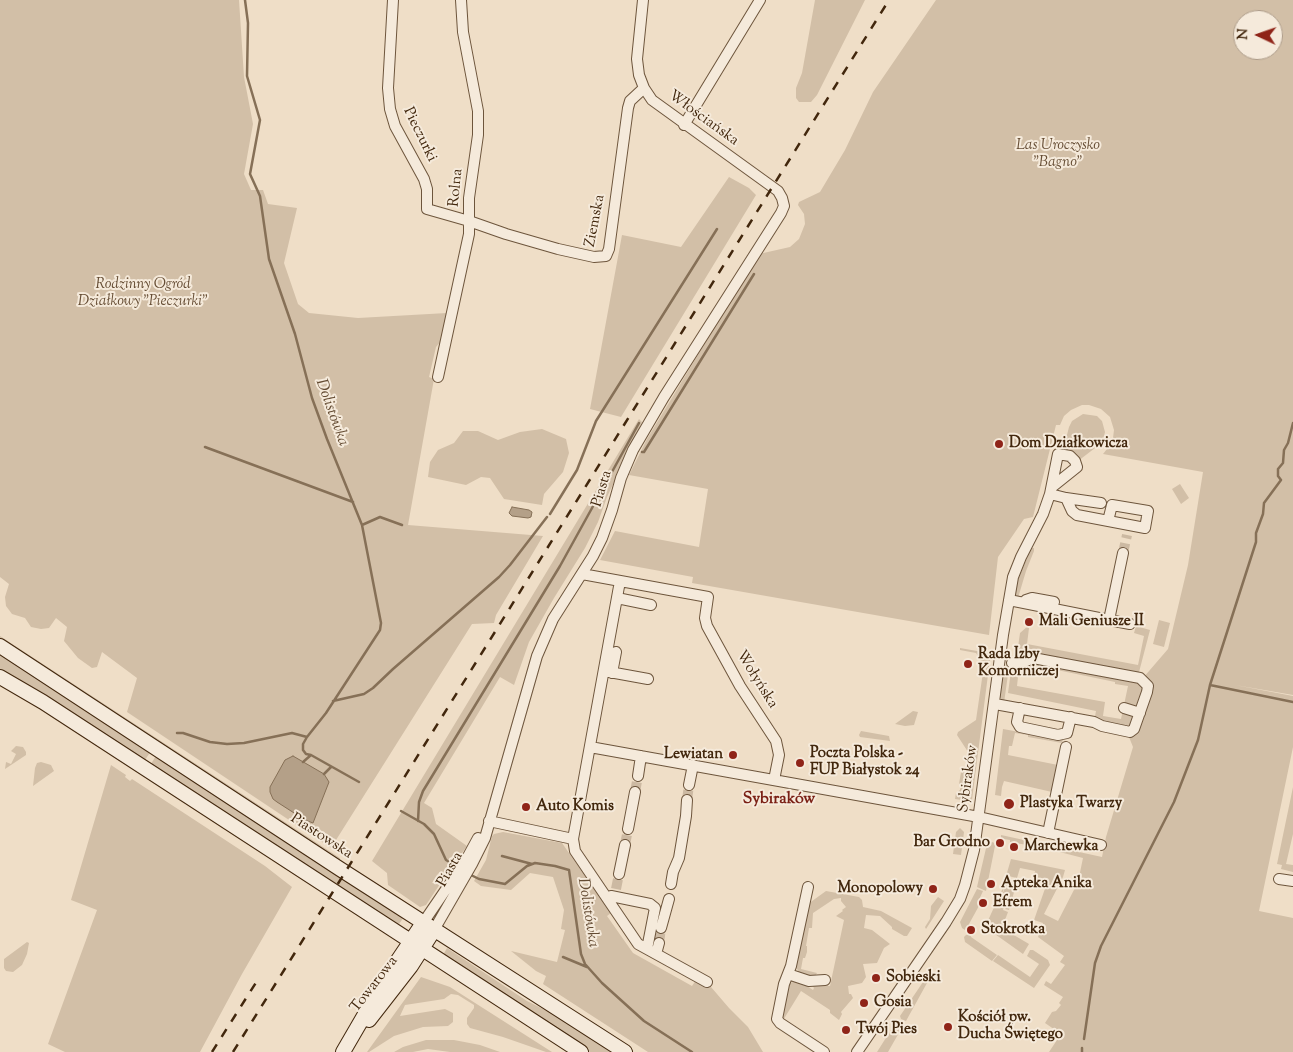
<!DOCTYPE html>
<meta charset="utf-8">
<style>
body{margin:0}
#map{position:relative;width:1293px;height:1052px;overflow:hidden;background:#efdec7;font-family:"Sorts Mill Goudy",serif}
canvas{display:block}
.north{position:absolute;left:1233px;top:10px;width:50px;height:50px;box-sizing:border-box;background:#f5eadb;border:1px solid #ad9c89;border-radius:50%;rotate:273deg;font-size:14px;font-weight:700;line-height:20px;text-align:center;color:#42270d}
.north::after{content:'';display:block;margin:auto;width:18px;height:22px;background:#8f2418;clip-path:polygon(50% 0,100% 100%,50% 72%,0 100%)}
</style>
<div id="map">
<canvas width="1293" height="1052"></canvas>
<div class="north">N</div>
</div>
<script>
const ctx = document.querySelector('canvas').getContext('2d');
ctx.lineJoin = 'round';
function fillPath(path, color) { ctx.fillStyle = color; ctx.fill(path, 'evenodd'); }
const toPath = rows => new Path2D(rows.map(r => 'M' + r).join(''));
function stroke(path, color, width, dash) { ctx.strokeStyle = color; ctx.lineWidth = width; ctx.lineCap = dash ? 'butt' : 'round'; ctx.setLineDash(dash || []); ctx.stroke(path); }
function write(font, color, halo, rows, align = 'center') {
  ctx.font = font + ' "Sorts Mill Goudy",serif'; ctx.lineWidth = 4; ctx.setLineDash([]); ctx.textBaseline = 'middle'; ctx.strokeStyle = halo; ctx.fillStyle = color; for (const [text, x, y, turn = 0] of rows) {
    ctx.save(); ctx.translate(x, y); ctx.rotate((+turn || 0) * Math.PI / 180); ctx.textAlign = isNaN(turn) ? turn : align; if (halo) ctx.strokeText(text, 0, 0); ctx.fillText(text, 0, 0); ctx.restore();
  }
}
const green = toPath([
 [0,0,239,0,244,77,253,124,244,174,251,190,263,190,268,204,297,208,284,263,298,304,309,313,358,318,447,313,441,341,436,347,429,377,434,379,408,525,543,536,496,615,494,623,472,624,331,848,127,712,137,678,102,652,97,667,92,668,78,658,64,641,67,627,56,618,49,628,41,629,31,627,25,618,12,614,6,606,5,597,9,584,0,577],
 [815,0,865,0,817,95,811,102,799,102,796,98,796,88,802,73],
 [936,0,1293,0,1293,695,1235,685,1293,696,1293,747,1259,911,1293,918,1293,1052,1049,1052,1061,1034,1045,1023,1052,1012,1056,1011,1061,1005,1059,1003,1063,997,1044,985,1046,981,1051,984,1065,965,1060,962,1064,956,1038,937,1043,923,1034,920,1048,880,1034,877,1035,871,1020,868,1017,878,1008,876,1001,897,1007,900,1003,910,1008,912,1002,928,1029,944,1023,954,985,927,1002,890,1011,859,1065,870,1063,877,1044,914,1058,921,1078,882,1083,858,1044,848,1010,842,1010,840,1004,839,1001,841,1001,835,1102,857,1106,837,1133,747,1127,732,1094,722,1096,711,1008,693,1012,663,1033,658,1143,678,1168,649,1188,565,1203,472,1103,454,1111,444,1113,438,1114,430,1110,417,1101,409,1089,405,1082,405,1071,410,1064,416,1060,425,1056,425,1033,517,1024,519,998,557,989,635,692,583,693,577,600,560,615,531,699,547,708,489,629,475,647,439,759,254,790,247,799,239,805,224,804,214,798,205,799,202,820,192,845,150,873,92],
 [1243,20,1273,20,1273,50,1243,50],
 [1033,665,1115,682,1115,684,1128,686,1121,719,1103,716,1105,702,1017,686,1018,677],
 [729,177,749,188,756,195,621,417,590,409,622,235,681,247],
 [1083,414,1097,416,1102,421,1105,432,1103,440,1099,445,1078,461,1063,451,1069,427,1072,421],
 [639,419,642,422,607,497,598,522,585,548,554,598,529,642,514,685,500,677,424,803,432,808,436,824,467,846,446,876,441,871,437,875,444,881,434,880,432,883,440,884,426,905,420,907,388,885,387,873,372,861],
 [542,429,566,439,569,453,563,472,544,494,542,505,504,499,490,478,481,477,466,485,428,477,430,462,438,450,454,443,463,431,478,431,498,440,520,432],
 [1180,484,1189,498,1181,504,1172,489],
 [1031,548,1034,548,1034,551,1026,571,1018,598,1015,593,1017,582],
 [1159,620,1170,623,1164,647,1153,644],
 [1028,626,1029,628,1027,644,1138,665,1144,636,1134,633,1136,626,1150,630,1138,676,1032,655,1016,661,1020,633],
 [0,636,340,858,340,860,331,857,0,640],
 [960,648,988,653,990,659,972,800,969,801,955,799,956,793,960,790,961,786,959,784,961,772,968,768,970,755,957,735,958,732,976,720,984,665,976,653,960,650],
 [0,652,151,751,145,760,151,764,157,754,404,917,399,924,309,866,272,846,0,671],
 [1004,665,1009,667,1004,703,1002,702,1000,697],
 [913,711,918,712,914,725,905,726,895,724],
 [1003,729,1063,740,1062,743,1028,737,1028,735,1015,733,1012,746,1009,746,1008,755,1058,765,1052,792,1004,781,1002,787,1001,796,995,795],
 [861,731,889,736,890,741,860,737,859,735],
 [16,746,23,747,26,752,26,755,5,769,6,762,11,764,16,754,11,751],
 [41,762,51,765,54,771,33,786,35,768,37,763],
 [111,765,126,775,125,777,130,781,132,779,265,866,292,887,242,974,200,1052,65,1052,48,1044,97,910,71,900],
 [1293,787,1293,834,1286,864,1293,865,1293,872,1281,869,1282,865,1277,864],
 [960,828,964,832,961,855,953,854,956,832],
 [503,832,562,843,611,913,607,916,633,953,692,986,696,980,711,987,729,1008,748,1027,763,1052,648,1052,543,984,546,976,536,971,511,951,557,962,565,930,561,929,564,910,553,877,530,873,511,890,481,886,474,881,486,860,492,836,494,834],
 [992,842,997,844,995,846,986,891,977,887,987,844],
 [1007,881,1015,883,1016,885,1009,910,1005,909,1009,900,1002,896],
 [977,889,983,891,978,902,980,904,969,924,969,929,965,930,962,928,960,922],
 [826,891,859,897,862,900,863,907,881,911,912,928,907,936,904,936,892,929,892,927,880,916,866,915,864,928,872,930,890,944,884,948,877,963,863,964,866,977,862,983,848,986,849,994,851,994,853,998,841,1012,842,1014,839,1020,830,1013,830,1010,801,991,782,1022,780,1016,786,985,795,981,801,982,813,990,814,988,811,984,830,986,844,920,836,916,843,911,842,910,846,907,841,901,841,898,834,899,813,913,812,928,809,928,806,946,807,946,807,952,805,958,803,958,801,969,817,973,814,978,800,974,796,967,808,904],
 [938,897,944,901,926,929,925,927,930,919,931,906],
 [970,934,971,937,997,955,992,961,965,942,964,937,966,935],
 [27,942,29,943,27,954,22,965,13,972,6,971,4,968,4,959],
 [447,948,527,1001,561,1018,614,1052,590,1052,442,957],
 [1030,950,1033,950,1048,960,1050,965,1034,988,993,961,998,955,1030,977,1039,964,1027,956],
 [421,977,450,987,552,1052,546,1052,503,1037,470,1028,467,1024,467,1018,474,1008,474,1005,458,995,451,994,444,999,405,1005,400,1016,445,1009,453,1013,453,1022,448,1026,423,1027,394,1036,369,1052,367,1052],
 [923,982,927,983,906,1021,901,1019,900,1016],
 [899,1021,904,1024,888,1052,877,1052,896,1022],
 [426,1040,454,1040,480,1045,500,1052,450,1052,428,1049,413,1052,394,1052,403,1047]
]);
const water = toPath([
 [512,507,529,510,532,512,531,517,528,518,512,516,509,513,512,507],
 [293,756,324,774,329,782,313,823,305,820,277,802,273,799,270,792,270,787,285,760,293,756]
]);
const stream = toPath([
 [245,0,248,23,247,76,260,120,250,174,260,196,269,259,295,334,312,398,327,439,362,525,381,623,380,630,326,713,307,737,303,744,303,750,306,754,311,755,359,782],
 [205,447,353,502],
 [642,452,644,452,754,274],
 [550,514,577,470,596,421,717,229],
 [362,525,380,517,402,525],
 [1210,685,1293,702],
 [333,701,364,694,373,688,393,669,499,577,510,565,547,517],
 [177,733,183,733,210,742,227,744,244,743,292,733,307,737],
 [303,762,311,755],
 [324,774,331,767],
 [401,811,424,824,434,834,446,860,458,867],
 [418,821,419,802,423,791,560,566,639,423],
 [502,856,532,864],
 [469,874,479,879,505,884,527,866,535,863,555,866,569,870,581,954,585,964,602,983,644,1021,692,1052],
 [563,957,587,967],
 [1084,1039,1095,963,1101,946,1174,802,1198,740,1210,685,1256,542,1256,533,1263,514,1264,503,1281,480,1278,476,1278,469,1283,463,1284,450,1288,443,1293,423],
 [1082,1052,1082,1048]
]);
const streetTunnel = toPath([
 [1123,553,1127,535],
 [635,792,638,776],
 [687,800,689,785],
 [625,845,628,829],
 [616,889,619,874],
 [659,943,661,928]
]);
const street = toPath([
 [393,0,388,88,390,109,395,126,424,179,427,189,427,209,469,221,506,234,558,249,594,257,606,256,609,249,628,108,630,101,644,88],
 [684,125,760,0],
 [438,377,469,234,469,198,478,135,478,111,463,32,461,0],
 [1050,494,1066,498,1101,503],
 [1066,498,1072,511,1077,515,1145,528,1148,511,1112,505,1108,521],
 [582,574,708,597,705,618,707,626,740,686,776,741,779,755,774,780],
 [620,581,573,839,575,851,638,944,707,982],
 [617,598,651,605],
 [1009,600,1109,620,1123,553],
 [1023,603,1026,600,1032,598,1054,602],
 [1109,620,1130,624],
 [604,671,648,679],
 [612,673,616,652],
 [995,704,1094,722,1102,726,1130,732,1134,729,1147,692,1148,686,1140,678,1033,658,1020,664,1012,663],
 [1020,708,1017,722,1020,727,1058,735,1067,733,1071,717],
 [1124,708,1140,713],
 [590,747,979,817,1101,845],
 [638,776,641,756],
 [689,785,693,765],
 [489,821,573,839],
 [628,829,635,792],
 [1048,833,1066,747],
 [619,874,625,845],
 [1279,879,1293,881],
 [671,884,673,872,679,858,686,816,687,800],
 [808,887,791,966,784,984,777,1019,780,1023,824,1052],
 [611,896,650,904,655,908,647,949],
 [423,923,466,860,478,838],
 [661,928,669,899],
 [434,930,472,864,485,838,537,656,553,619,593,556,602,538,612,510,621,478,633,450,664,397,781,213,784,206,782,198,778,191,652,100,644,88,639,75,637,59,643,0],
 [656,954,659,943],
 [788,974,809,981,825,980],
 [857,1052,946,922,960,899,965,885,974,850,1003,635,1013,577,1021,557,1043,514,1050,494,1058,454,1070,456,1075,461,1077,467,1052,487]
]);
const secondary = toPath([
 [0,646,340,869,625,1052],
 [0,677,43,702,581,1052],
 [369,1020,411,966,434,930],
 [343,1052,386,978,423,923]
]);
const rail = toPath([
 [212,1052,257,981],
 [233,1052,889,0]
]);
const markers = [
 [999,444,5,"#8f2418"],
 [1029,622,5,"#8f2418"],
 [968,664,5,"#8f2418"],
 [733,755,5,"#8f2418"],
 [800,763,5,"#8f2418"],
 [1009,804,6,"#8f2418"],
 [526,807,5,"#8f2418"],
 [1000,843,5,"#8f2418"],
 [1014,847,5,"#8f2418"],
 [991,884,5,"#8f2418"],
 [933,889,5,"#8f2418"],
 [983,903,5,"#8f2418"],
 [971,930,5,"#8f2418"],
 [876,978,5,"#8f2418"],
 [864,1003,5,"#8f2418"],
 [948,1027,5,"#8f2418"],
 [846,1030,5,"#8f2418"]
];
const streetNames = [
 ["Włościańska",703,119,36],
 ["Pieczurki",419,135,64],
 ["Rolna",457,188,-84],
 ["Ziemska",596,221,-79],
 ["Piasta",603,489,-73],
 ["Wołyńska",756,680,58],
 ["Sybiraków",969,779,-82],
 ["Piastowska",321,837,33],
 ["Piasta",451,870,-61],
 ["Towarowa",375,985,-52]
];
const parkNames = [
 ["Las Uroczysko",1058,146],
 ["\"Bagno\"",1058,163],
 ["Rodzinny Ogród",143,285],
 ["Działkowy \"Pieczurki\"",143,302]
];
const poiNames = [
 ["Dom Działkowicza",1009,444],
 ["Mali Geniusze II",1039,622],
 ["Rada Izby",978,655],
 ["Komorniczej",978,672],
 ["Poczta Polska -",810,754],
 ["FUP Białystok 24",810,771],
 ["Lewiatan",723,755,"right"],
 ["Plastyka Twarzy",1020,804],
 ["Auto Komis",536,807],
 ["Bar Grodno",990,843,"right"],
 ["Marchewka",1024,847],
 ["Apteka Anika",1001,884],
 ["Monopolowy",923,889,"right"],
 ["Efrem",993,903],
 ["Stokrotka",981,930],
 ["Sobieski",886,978],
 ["Gosia",874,1003],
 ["Kościół pw.",958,1018],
 ["Ducha Świętego",958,1035],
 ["Twój Pies",856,1030]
];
const waterNames = [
 ["Dolistówka",331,413,70],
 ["Dolistówka",587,913,81]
];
const neighbourhoodNames = [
 ["Sybiraków",779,800]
];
fillPath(green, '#d2bfa7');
fillPath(water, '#b4a088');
stroke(water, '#867057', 1);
stroke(stream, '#867057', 2.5);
stroke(streetTunnel, '#ccb9a2', 10, [10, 5]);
stroke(street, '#6d553c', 12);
stroke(secondary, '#42270d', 16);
stroke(street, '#f5eadb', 10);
stroke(secondary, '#f5eadb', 14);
stroke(rail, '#42270d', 2.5, [9, 9]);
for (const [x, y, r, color] of markers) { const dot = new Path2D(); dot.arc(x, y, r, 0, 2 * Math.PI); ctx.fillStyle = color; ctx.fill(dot); stroke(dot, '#f5eadb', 2); }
write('15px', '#42270d', '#f5eadb', streetNames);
write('italic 15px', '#664d34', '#f5eadb', parkNames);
write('bold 15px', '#42270d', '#f5eadb', poiNames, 'left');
write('italic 16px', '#644b32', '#f5eadb', waterNames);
write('bold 16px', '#7a1f14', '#f5eadb', neighbourhoodNames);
</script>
